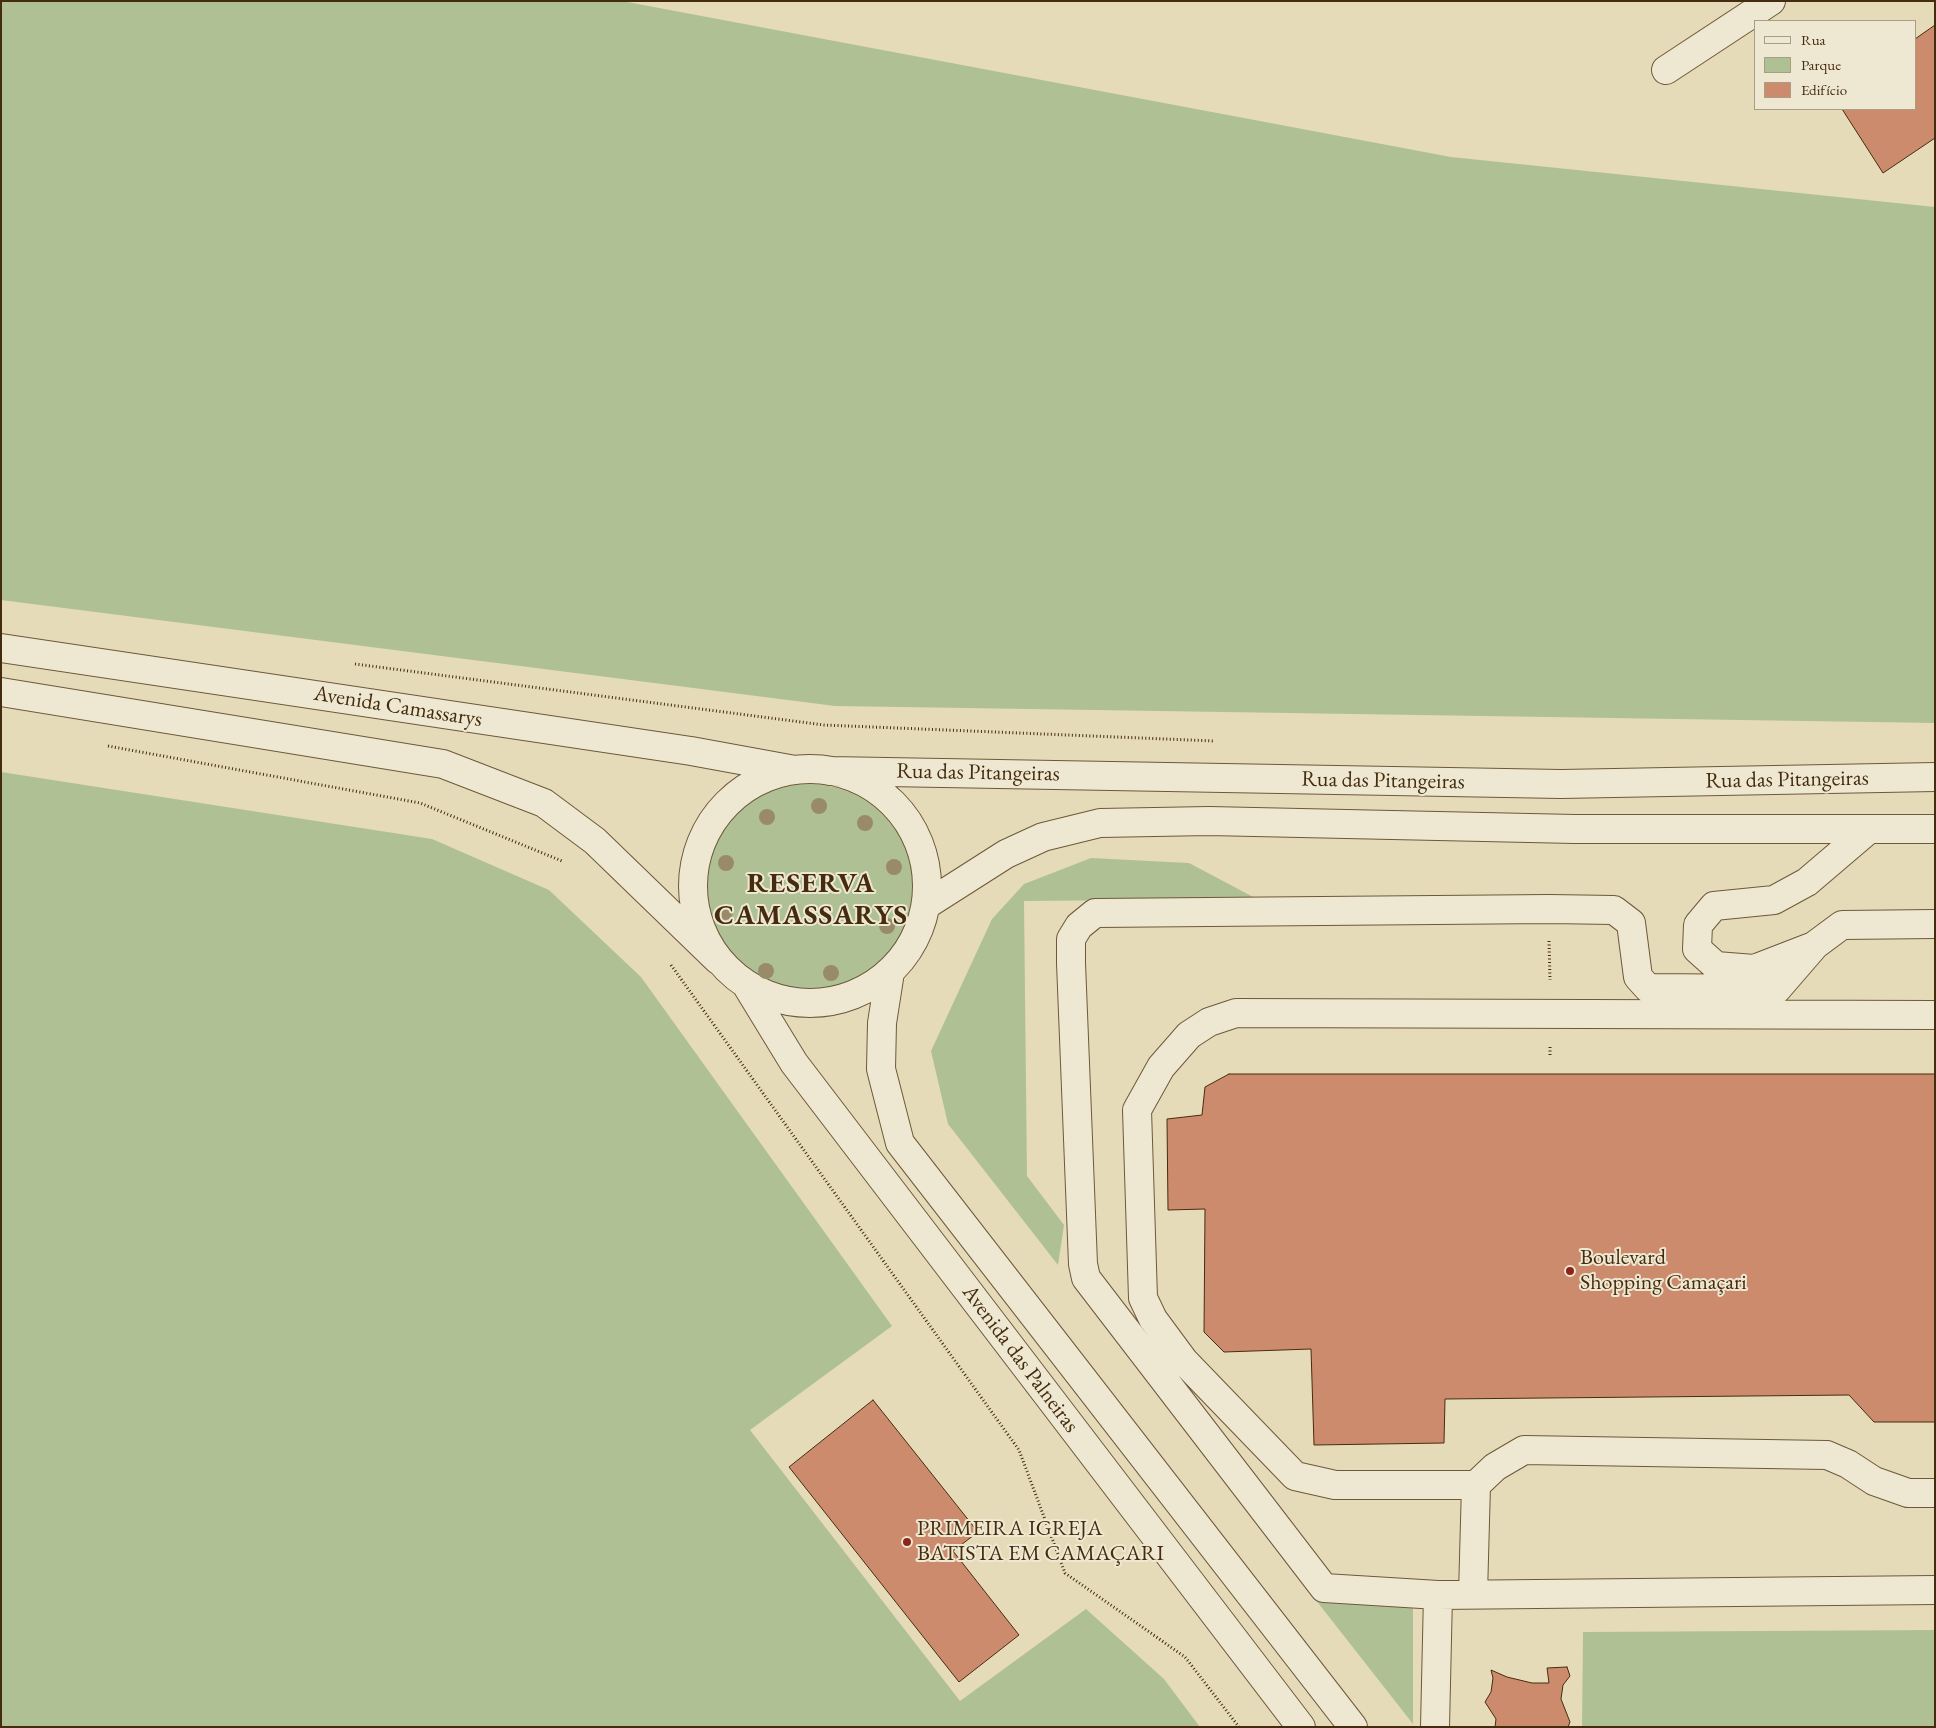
<!DOCTYPE html>
<meta charset="utf-8">
<style>
body{margin:0}
#map{position:relative;width:1936px;height:1728px;overflow:hidden;background:#e5dbb9;font-family:"EB Garamond",serif}
canvas{display:block}
.frame{position:absolute;inset:0;border:2px solid #462c0e;pointer-events:none}
.legend{position:absolute;left:1754px;top:20px;width:162px;height:90px;box-sizing:border-box;background:#eee8d2;border:1px solid #ab9d84;margin:0;padding:6px 9px;list-style:none;font-size:15px;color:#462c0e}
.legend li{display:flex;align-items:center;gap:10px;height:25px}
.legend b{width:25px;border:1px solid #ab9d84}
</style>
<div id="map">
<canvas width="1936" height="1728"></canvas>
<div class="frame"></div>
<ul class="legend">
<li><b style="height:6px;background:#eee8d2"></b>Rua</li>
<li><b style="height:14px;background:#afc194"></b>Parque</li>
<li><b style="height:14px;background:#cc8b6c"></b>Edifício</li>
</ul>
</div>
<script>
const ctx = document.querySelector('canvas').getContext('2d');
ctx.lineJoin = 'round';
function fillPath(path, color) { ctx.fillStyle = color; ctx.fill(path, 'evenodd'); }
const toPath = rows => new Path2D(rows.map(r => 'M' + r).join(''));
function stroke(path, color, width, dash) { ctx.strokeStyle = color; ctx.lineWidth = width; ctx.lineCap = dash ? 'butt' : 'round'; ctx.setLineDash(dash || []); ctx.stroke(path); }
function write(font, color, halo, rows, align = 'center') {
  ctx.font = font + ' "EB Garamond",serif'; ctx.lineWidth = 4; ctx.setLineDash([]); ctx.textBaseline = 'middle'; ctx.strokeStyle = halo; ctx.fillStyle = color; for (const [text, x, y, turn = 0] of rows) {
    ctx.save(); ctx.translate(x, y); ctx.rotate((+turn || 0) * Math.PI / 180); ctx.textAlign = isNaN(turn) ? turn : align; if (halo) ctx.strokeText(text, 0, 0); ctx.fillText(text, 0, 0); ctx.restore();
  }
}
const green = toPath([
 [1,1,622,1,1451,157,1935,207,1935,723,835,706,1,600],
 [1,772,432,839,549,890,641,977,892,1326,750,1430,960,1701,1086,1609,1164,1679,1200,1727,1,1727],
 '705 888a104 104 0 1 1 208 0a104 104 0 1 1-208 0Z',
 [1091,858,1189,863,1257,899,1024,901,1027,1176,1064,1225,1058,1265,948,1124,931,1051,992,919,1024,884],
 [1315,1599,1413,1607,1413,1724],
 [1935,1630,1935,1727,1582,1727,1583,1632]
]);
const building = toPath([
 [1935,25,1935,138,1883,173,1842,109,1915,109,1915,39,1935,25],
 [1229,1074,1935,1074,1935,1422,1874,1422,1849,1395,1445,1399,1444,1443,1314,1445,1311,1349,1224,1352,1204,1332,1205,1209,1168,1210,1167,1119,1202,1115,1205,1087,1229,1074],
 [873,1400,978,1532,953,1551,1019,1635,959,1682,789,1467,873,1400],
 [1567,1667,1570,1676,1563,1685,1561,1699,1570,1722,1568,1727,1495,1727,1496,1719,1485,1702,1491,1692,1493,1678,1491,1670,1507,1677,1532,1683,1549,1683,1547,1668,1567,1667]
]);
const path = toPath([
 [355,664,824,725,1214,741],
 [108,746,420,803,562,861],
 [1549,941,1550,980],
 [671,965,1019,1450,1065,1573,1185,1657,1239,1727],
 [1550,1055,1550,1046]
]);
const minor = toPath([
 [1666,70,1771,1],
 [1,648,691,751,795,770],
 [1,692,443,764,544,803,595,841,718,960],
 '693 886a117 117 0 1 1 234 0a117 117 0 1 1-234 0Z',
 [830,771,1561,784,1935,777],
 [926,905,1006,854,1043,837,1100,823,1209,821,1575,829,1935,829],
 [1811,947,1754,969,1716,966,1697,949,1698,925,1714,906,1774,900,1807,882,1868,830],
 [890,972,882,1023,881,1069,900,1143,1353,1727],
 [747,986,794,1063,1301,1727],
 [1476,1485,1495,1467,1524,1450,1827,1455,1848,1464,1874,1481,1908,1493,1935,1493],
 [1473,1594,1476,1485,1335,1485,1295,1476,1184,1361,1153,1319,1143,1298,1137,1110,1161,1067,1189,1035,1209,1022,1236,1013,1935,1015],
 [1438,1595,1324,1588,1086,1278,1083,1264,1071,963,1071,939,1079,926,1095,913,1549,909,1614,910,1631,923,1638,977,1648,988,1777,989,1815,945,1842,925,1935,924],
 [1435,1727,1438,1595,1935,1590]
]);
const trees = [
 [819,806],
 [767,817],
 [865,823],
 [726,863],
 [894,867],
 [725,912],
 [887,926],
 [766,971],
 [831,973]
];
const markers = [
 [1570,1271,5,"#8f2418"],
 [907,1542,5,"#8f2418"]
];
const streetNames = [
 ["Avenida Camassarys",398,707,9],
 ["Rua das Pitangeiras",978,773,1],
 ["Rua das Pitangeiras",1787,780,-1],
 ["Rua das Pitangeiras",1383,781,1],
 ["Avenida das Palneiras",1020,1359,53]
];
const poiNames = [
 ["Boulevard",1580,1258],
 ["Shopping Camaçari",1580,1283],
 ["PRIMEIRA IGREJA",917,1529],
 ["BATISTA EM CAMAÇARI",917,1554]
];
const districtNames = [
 ["RESERVA",811,884],
 ["CAMASSARYS",811,916]
];
fillPath(green, '#afc194');
fillPath(building, '#cc8b6c');
stroke(building, '#462c0e', 1);
stroke(minor, '#6e5839', 30);
stroke(path, '#462c0e', 3, [1, 2.5]);
stroke(minor, '#eee8d2', 28);
ctx.fillStyle = '#998b6a';
for (const [x, y] of trees) { ctx.beginPath(); ctx.arc(x, y, 8, 0, 2 * Math.PI); ctx.fill(); }
for (const [x, y, r, color] of markers) { const dot = new Path2D(); dot.arc(x, y, r, 0, 2 * Math.PI); ctx.fillStyle = color; ctx.fill(dot); stroke(dot, '#eee8d2', 2); }
write('22px', '#462c0e', '#eee8d2', streetNames);
write('22px', '#462c0e', '#eee8d2', poiNames, 'left');
ctx.letterSpacing = '1px';
write('bold 28px', '#462c0e', '#eee8d2', districtNames);
ctx.letterSpacing = '0px';
</script>
